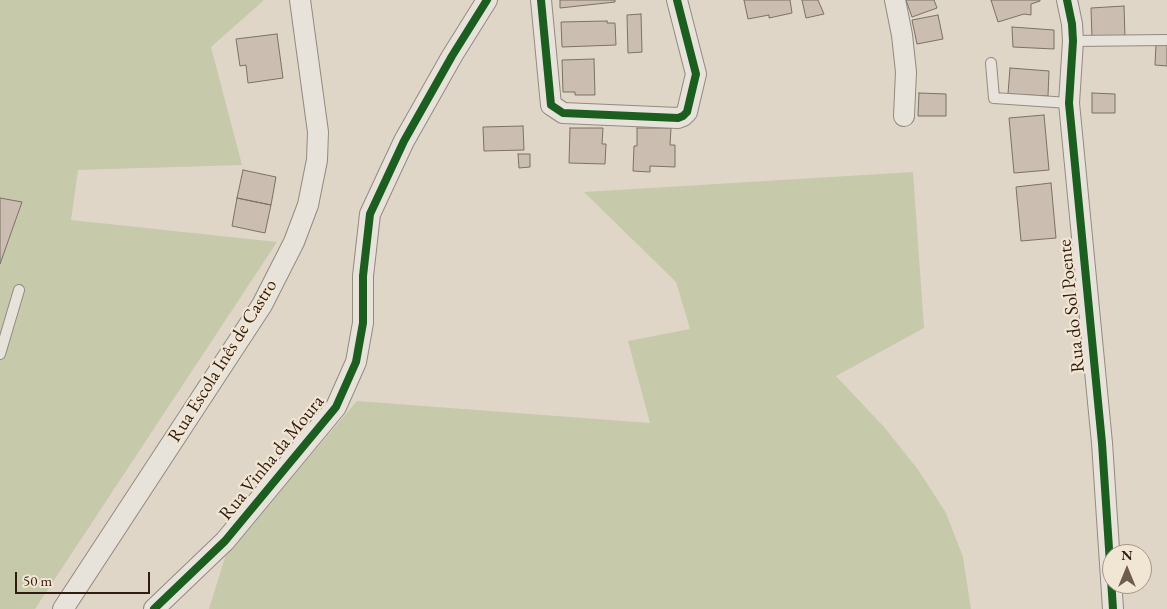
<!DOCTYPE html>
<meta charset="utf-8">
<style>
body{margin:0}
#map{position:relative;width:1167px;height:609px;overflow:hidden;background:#dfd6c7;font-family:"EB Garamond",serif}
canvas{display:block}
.north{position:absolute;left:1102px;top:544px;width:50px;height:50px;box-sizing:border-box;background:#f1e6d4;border:1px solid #a59585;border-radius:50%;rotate:0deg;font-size:14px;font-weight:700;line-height:20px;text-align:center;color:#321b0f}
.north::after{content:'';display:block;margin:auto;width:18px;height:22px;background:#6f5c4f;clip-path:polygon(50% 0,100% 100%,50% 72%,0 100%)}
.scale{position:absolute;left:15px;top:572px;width:135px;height:22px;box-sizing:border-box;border:2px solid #321b0f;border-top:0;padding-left:6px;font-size:15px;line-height:18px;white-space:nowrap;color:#321b0f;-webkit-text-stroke:4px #f1e6d4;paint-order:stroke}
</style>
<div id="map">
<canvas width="1167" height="609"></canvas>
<div class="north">N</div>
<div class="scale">50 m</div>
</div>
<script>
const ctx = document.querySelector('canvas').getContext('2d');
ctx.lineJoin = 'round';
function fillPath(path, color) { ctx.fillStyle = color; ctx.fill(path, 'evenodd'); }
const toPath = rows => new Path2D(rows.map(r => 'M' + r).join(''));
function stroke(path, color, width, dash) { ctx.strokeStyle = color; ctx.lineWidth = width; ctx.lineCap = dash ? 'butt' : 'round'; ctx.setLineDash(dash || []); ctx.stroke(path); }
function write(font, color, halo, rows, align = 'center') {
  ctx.font = font + ' "EB Garamond",serif'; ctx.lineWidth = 4.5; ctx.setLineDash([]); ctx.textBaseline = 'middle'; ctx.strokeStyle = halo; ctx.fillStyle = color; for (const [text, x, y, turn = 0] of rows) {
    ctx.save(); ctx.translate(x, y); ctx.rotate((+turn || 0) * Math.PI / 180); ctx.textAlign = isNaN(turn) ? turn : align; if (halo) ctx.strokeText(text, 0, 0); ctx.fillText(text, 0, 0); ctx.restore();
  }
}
const green = toPath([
 [0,0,264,0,211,47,242,165,78,170,71,220,277,242,35,609,0,609],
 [913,172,924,328,836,376,885,428,919,471,946,513,963,557,971,609,209,609,226,554,357,401,650,423,628,341,690,329,676,282,584,192]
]);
const building = toPath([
 [560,0,615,0,615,2,560,8,560,0],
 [744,0,790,0,792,13,769,18,769,15,748,19,744,0],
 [802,0,818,0,824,14,806,18,802,0],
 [906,0,934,0,937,8,912,17,906,0],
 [991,0,1040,0,1040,1,1031,4,1031,15,1024,14,998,22,991,0],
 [1124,6,1125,37,1092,38,1091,8,1124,6],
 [641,14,642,52,628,53,627,15,641,14],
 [938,15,943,39,917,44,912,20,938,15],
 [607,21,607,23,615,23,616,45,562,47,561,22,607,21],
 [1012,27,1054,30,1054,49,1013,47,1012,27],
 [277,34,283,78,248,83,246,65,240,66,236,39,277,34],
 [1156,44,1167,44,1167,66,1155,65,1156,44],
 [594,59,595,95,575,95,575,92,563,92,562,60,594,59],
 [1010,68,1049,71,1048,96,1008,94,1010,68],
 [919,93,946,94,946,116,918,116,919,93],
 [1092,93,1115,94,1115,113,1092,113,1092,93],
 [1044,115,1049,170,1014,173,1009,118,1044,115],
 [523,126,524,150,484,151,483,127,523,126],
 [570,128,603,128,602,144,606,144,605,164,569,163,570,128],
 [637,128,671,128,670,145,675,145,675,167,650,166,650,172,633,171,634,146,637,146,637,128],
 [518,154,530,154,530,167,519,168,518,154],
 [243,170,276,177,271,205,237,198,243,170],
 [1051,183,1056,238,1021,241,1016,187,1051,183],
 [0,198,22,202,0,264,0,198],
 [237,198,271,205,265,233,232,226,237,198]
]);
const service = toPath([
 [1073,41,1167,40],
 [991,63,994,98,1069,103],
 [0,354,19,290]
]);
const minor = toPath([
 [541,0,551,105,563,113,678,118,683,116,687,112,696,74,677,0],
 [895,0,902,35,906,72,904,116],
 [1067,0,1072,24,1073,41,1069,103,1102,443,1113,609],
 [63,609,262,305,294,242,308,205,317,160,318,132,300,0],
 [154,609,225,541,336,407,356,362,363,323,363,276,370,214,404,141,452,56,487,0]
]);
const cycleway = toPath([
 [541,0,551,105,563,113,678,118,683,116,687,112,696,74,677,0],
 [1067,0,1072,24,1073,41,1069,103,1102,443,1113,609],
 [154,609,225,541,336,407,356,362,363,323,363,276,370,214,404,141,452,56,487,0]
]);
const streetNames = [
 ["Rua do Sol Poente",1072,306,-96],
 ["Rua Escola Inês de Castro",223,361,-58],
 ["Rua Vinha da Moura",272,458,-51]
];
fillPath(green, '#c7c9ab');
fillPath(building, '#cbbdaf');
stroke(building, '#7a7168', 1);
stroke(service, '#938a80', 12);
stroke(minor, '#938a80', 22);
stroke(service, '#e7e2da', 10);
stroke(minor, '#e7e2da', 20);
stroke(cycleway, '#1b5e20', 8);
write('19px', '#321b0f', '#f1e6d4', streetNames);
</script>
